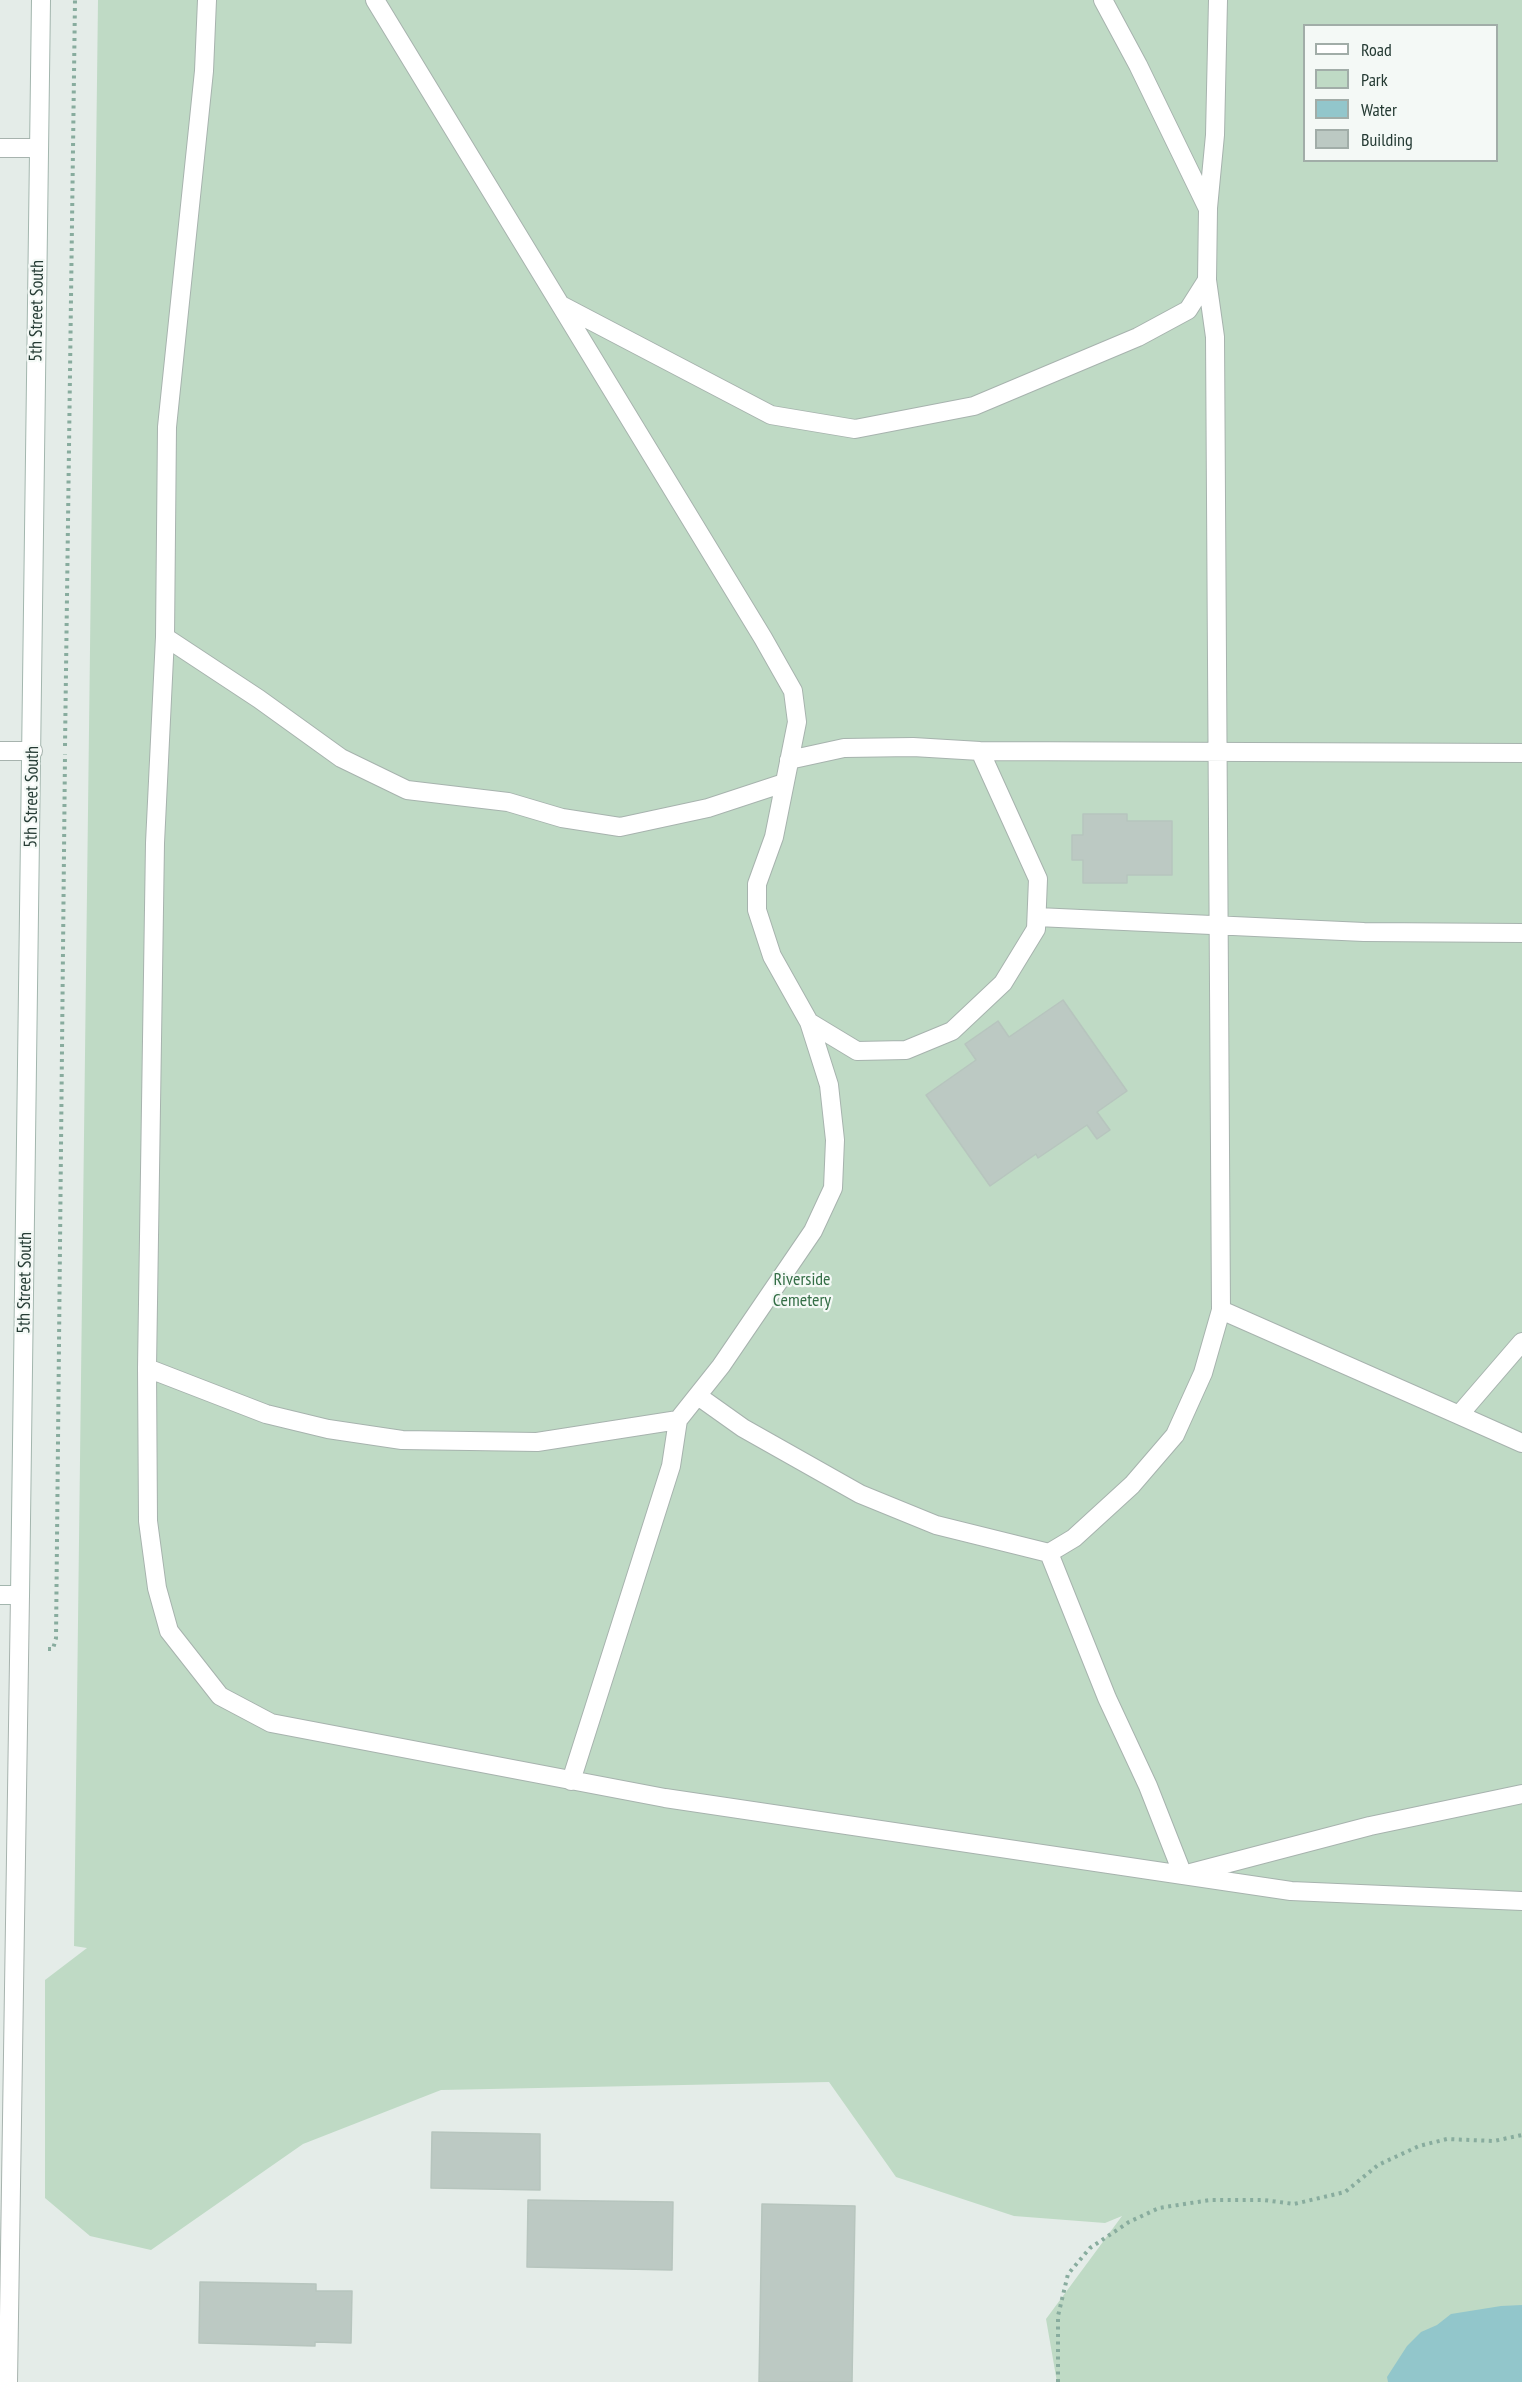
<!DOCTYPE html>
<style>
body{margin:0}
#map{position:relative;width:1522px;height:2382px;overflow:hidden;background:#e4ece8;font-family:"PT Sans Narrow",sans-serif}
canvas{display:block}
.legend{position:absolute;left:1303px;top:24px;width:195px;height:138px;box-sizing:border-box;background:#f4f9f6;border:2px solid #a1ada8;margin:0;padding:8px 10px;list-style:none;font-size:18px;color:#253b34}
.legend li{display:flex;align-items:center;gap:12px;height:30px}
.legend b{width:30px;border:2px solid #a1ada8}
</style>
<div id="map">
<canvas width="1522" height="2382"></canvas>
<ul class="legend">
<li><b style="height:8px;background:#fff"></b>Road</li>
<li><b style="height:16px;background:#bfdac5"></b>Park</li>
<li><b style="height:16px;background:#92c6cb"></b>Water</li>
<li><b style="height:16px;background:#bcc9c3"></b>Building</li>
</ul>
</div>
<script>
const ctx = document.querySelector('canvas').getContext('2d');
ctx.lineJoin = 'round';
function fillPath(path, color) { ctx.fillStyle = color; ctx.fill(path, 'evenodd'); }
const toPath = rows => new Path2D(rows.map(r => 'M' + r).join(''));
function stroke(path, color, width, dash) { ctx.strokeStyle = color; ctx.lineWidth = width; ctx.lineCap = dash ? 'butt' : 'round'; ctx.setLineDash(dash || []); ctx.stroke(path); }
function write(font, color, halo, rows, align = 'center') {
  ctx.font = font + ' "PT Sans Narrow",sans-serif'; ctx.lineWidth = 4.5; ctx.setLineDash([]); ctx.textBaseline = 'middle'; ctx.strokeStyle = halo; ctx.fillStyle = color; for (const [text, x, y, turn = 0] of rows) {
    ctx.save(); ctx.translate(x, y); ctx.rotate((+turn || 0) * Math.PI / 180); ctx.textAlign = isNaN(turn) ? turn : align; if (halo) ctx.strokeText(text, 0, 0); ctx.fillText(text, 0, 0); ctx.restore();
  }
}
const green = toPath([
 [98,0,1522,0,1522,2382,1057,2382,1046,2319,1122,2216,1105,2223,1014,2216,896,2177,829,2082,441,2090,303,2144,151,2250,90,2236,45,2198,45,1980,87,1948,74,1946],
 [1304,26,1496,26,1496,160,1304,160]
]);
const water = toPath([
 [1522,2305,1522,2382,1388,2382,1387,2377,1407,2346,1421,2332,1437,2325,1451,2314,1501,2306]
]);
const building = toPath([
 [1083,814,1127,814,1127,821,1172,821,1172,875,1127,875,1127,883,1083,883,1083,860,1072,860,1072,835,1083,835,1083,814],
 [1063,1000,1127,1091,1097,1112,1110,1130,1097,1139,1087,1125,1038,1158,1036,1154,990,1186,926,1095,976,1060,965,1044,998,1021,1009,1037,1063,1000],
 [432,2132,540,2134,540,2190,431,2188,432,2132],
 [528,2200,673,2202,672,2270,527,2267,528,2200],
 [762,2204,855,2206,852,2382,759,2382,762,2204],
 [200,2282,316,2284,316,2291,352,2291,351,2343,315,2342,315,2346,199,2343,200,2282]
]);
const path = toPath([
 [65,746,75,0],
 [48,1649,53,1649,56,1638,65,754],
 [1058,2382,1058,2316,1068,2274,1090,2248,1129,2222,1159,2208,1210,2200,1264,2200,1294,2204,1345,2192,1378,2165,1419,2146,1447,2139,1494,2141,1522,2135]
]);
const lane = toPath([
 [207,0,204,71,167,427,165,637,155,843,147,1368,148,1521,157,1588,169,1631,220,1696,271,1723,665,1798,1183,1875,1370,1826,1522,1794],
 [375,0,763,638,793,691,797,722,774,837,757,884,757,910,772,956,809,1022,857,1051,906,1050,952,1031,1003,983,1036,929,1038,879,980,751],
 [1208,208,1215,135,1218,0],
 [561,305,771,415,855,429,974,406,1138,337,1188,310,1207,280,1208,209,1138,65,1103,0],
 [165,637,259,699,341,758,407,790,508,802,562,818,620,827,708,808,784,783],
 [789,760,844,748,913,747,980,751,1522,753],
 [1037,917,1364,932,1522,933],
 [1221,1310,1459,1415,1522,1342],
 [147,1368,266,1414,328,1429,402,1440,537,1442,678,1420,721,1366,813,1231,833,1188,835,1140,829,1085,809,1022],
 [698,1396,743,1428,860,1494,936,1525,1049,1553,1107,1698,1148,1786,1183,1875,1291,1891,1522,1901],
 [1459,1415,1522,1443],
 [1049,1553,1074,1538,1132,1485,1175,1435,1203,1373,1221,1310,1215,337,1207,280],
 [571,1781,671,1466,678,1420],
 [8,2382,20,1595]
]);
const street = toPath([
 [0,148,38,148],
 [0,751,33,751]
]);
const secondary = toPath([
 [0,1595,20,1595,41,0]
]);
const streetNames = [
 ["5th Street South",37,311,-89],
 ["5th Street South",32,797,-89],
 ["5th Street South",25,1283,-89]
];
const parkNames = [
 ["Riverside",802,1280],
 ["Cemetery",802,1301]
];
fillPath(green, '#bfdac5');
fillPath(water, '#92c6cb');
fillPath(building, '#bcc9c3');
stroke(building, '#b7c5be', 1.5);
stroke(lane, '#a7b3ae', 20);
stroke(street, '#a7b3ae', 20);
stroke(secondary, '#a3b6ae', 20);
stroke(path, '#88ac9e', 4, [3, 4.5]);
stroke(lane, '#fff', 18);
stroke(street, '#fff', 18);
stroke(secondary, '#fff', 18);
write('18px', '#253b34', '#f4f9f6', streetNames);
write('18px', '#346e46', '#f4f9f6', parkNames);
</script>
